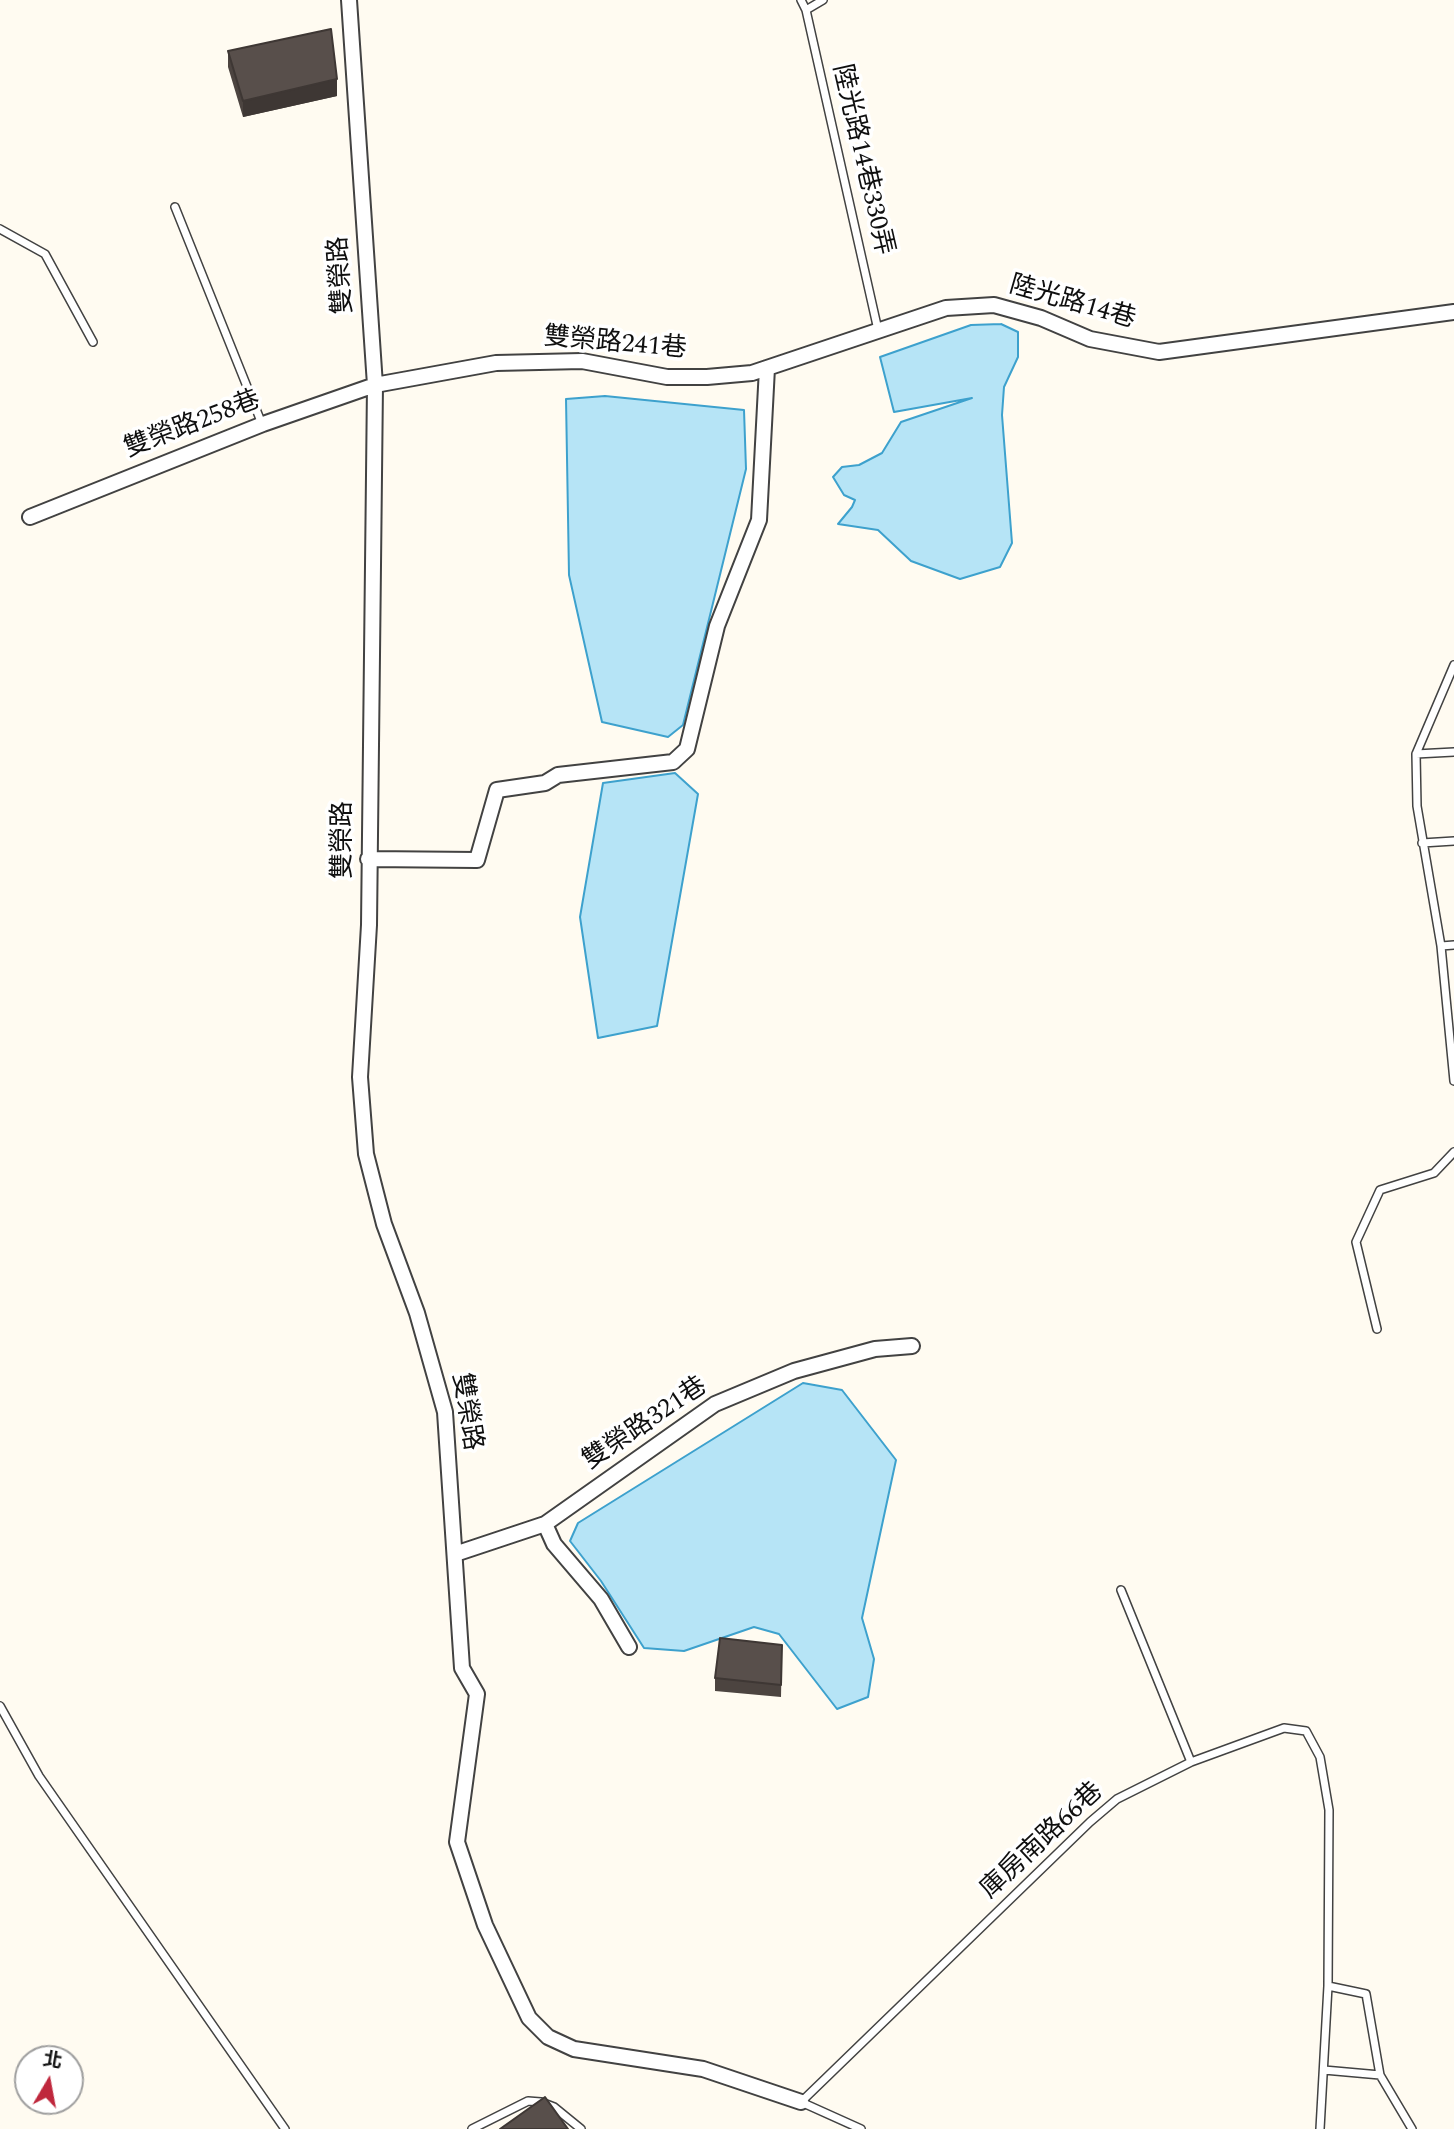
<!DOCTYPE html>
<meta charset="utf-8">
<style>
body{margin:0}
#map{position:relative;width:1454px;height:2129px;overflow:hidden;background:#fffbf1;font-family:Spectral,"Noto Sans TC",serif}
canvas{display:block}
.north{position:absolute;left:14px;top:2045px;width:70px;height:70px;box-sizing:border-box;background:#fff;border:2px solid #9f9f9f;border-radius:50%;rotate:10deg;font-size:19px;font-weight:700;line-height:28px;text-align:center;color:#0f0f0f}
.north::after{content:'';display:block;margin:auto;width:24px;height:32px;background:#bf273c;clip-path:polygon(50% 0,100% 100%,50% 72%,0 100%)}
</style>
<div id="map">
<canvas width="1454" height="2129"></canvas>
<div class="north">北</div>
</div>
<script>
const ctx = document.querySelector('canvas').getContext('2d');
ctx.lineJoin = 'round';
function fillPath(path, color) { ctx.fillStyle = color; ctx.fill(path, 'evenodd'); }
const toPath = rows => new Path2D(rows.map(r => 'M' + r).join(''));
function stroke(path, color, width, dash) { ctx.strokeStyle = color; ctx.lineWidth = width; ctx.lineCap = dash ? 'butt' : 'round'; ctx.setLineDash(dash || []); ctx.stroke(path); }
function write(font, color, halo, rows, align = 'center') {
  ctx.font = font + ' Spectral,"Noto Sans TC",serif'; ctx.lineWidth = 7; ctx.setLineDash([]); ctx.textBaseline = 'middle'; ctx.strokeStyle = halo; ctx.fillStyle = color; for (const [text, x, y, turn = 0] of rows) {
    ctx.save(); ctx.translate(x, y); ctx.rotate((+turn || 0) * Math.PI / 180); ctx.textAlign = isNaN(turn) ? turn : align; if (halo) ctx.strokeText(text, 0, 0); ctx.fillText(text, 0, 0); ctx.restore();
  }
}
const water = toPath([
 [1001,324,1018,332,1018,357,1004,387,1002,415,1012,543,1000,567,960,579,911,561,878,530,838,524,852,507,855,500,844,495,833,477,842,467,859,465,882,453,901,422,972,398,894,412,880,357,971,325,1001,324],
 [605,396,744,410,746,469,683,725,668,737,602,722,569,575,566,399,605,396],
 [675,773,698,794,657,1026,598,1038,580,917,603,783,675,773],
 [803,1383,842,1390,896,1460,862,1618,874,1659,868,1697,837,1709,779,1634,754,1627,684,1651,644,1648,601,1581,570,1541,578,1523,803,1383]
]);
const service = toPath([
 [801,0,806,10,878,330],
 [806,10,823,0],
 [175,207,262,424],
 [0,229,45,254,93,342],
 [1454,665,1416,754,1417,806,1441,946,1454,1081],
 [1416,754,1454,752],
 [1422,843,1454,841],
 [1441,946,1454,945],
 [1377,1329,1356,1242,1380,1190,1434,1173,1454,1152],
 [1121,1590,1191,1762],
 [0,1706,39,1776,285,2129],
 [1328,1986,1366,1994,1380,2075,1412,2129],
 [1324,2070,1380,2075],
 [472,2129,528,2101,541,2102,554,2107,581,2129],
 [861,2129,801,2102,1090,1822,1117,1799,1191,1762,1284,1728,1306,1731,1320,1757,1329,1810,1328,1986,1320,2129]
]);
const minor = toPath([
 [349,0,375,385,369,925,360,1077,366,1154,384,1224,417,1313,445,1412,462,1668,477,1694,457,1842,485,1925,529,2018,548,2037,574,2049,703,2069,801,2102],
 [30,517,263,424,375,385,496,363,582,361,667,377,707,377,752,373,946,308,994,305,1041,318,1090,339,1159,352,1454,312],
 [368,859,477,860,497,790,545,783,558,775,673,762,687,749,717,626,759,520,767,368],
 [545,1524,554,1544,601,1599,629,1647],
 [455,1554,545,1524,715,1404,794,1371,875,1349,912,1346]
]);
const wall = toPath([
 [228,51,337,96,243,117,228,67],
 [782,1645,781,1697,715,1691,715,1678]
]);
const shadedWall = toPath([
 [337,79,337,96,243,117,243,101]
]);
const building = toPath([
 [331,29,337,79,243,101,228,51,331,29],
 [720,1638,782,1645,781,1685,715,1678,720,1638],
 [545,2097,568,2129,500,2129,545,2097]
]);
const streetNames = [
 ["陸光路14巷330弄",861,160,77],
 ["雙榮路",343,275,-94],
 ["陸光路14巷",1072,304,16],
 ["雙榮路241巷",615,345,5],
 ["雙榮路258巷",193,426,-21],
 ["雙榮路",345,840,-90],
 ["雙榮路",465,1412,81],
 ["雙榮路321巷",646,1425,-34],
 ["庫房南路66巷",1043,1842,-43]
];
fillPath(water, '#b6e4f6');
stroke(water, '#3da1cd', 2);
stroke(service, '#424242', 10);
stroke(minor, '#424242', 18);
stroke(service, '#fff', 7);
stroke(minor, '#fff', 14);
fillPath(wall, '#4c4440');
fillPath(shadedWall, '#3e3734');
fillPath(building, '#584f4b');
stroke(building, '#3e3734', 2);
write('26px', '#0f0f0f', '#fff', streetNames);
</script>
